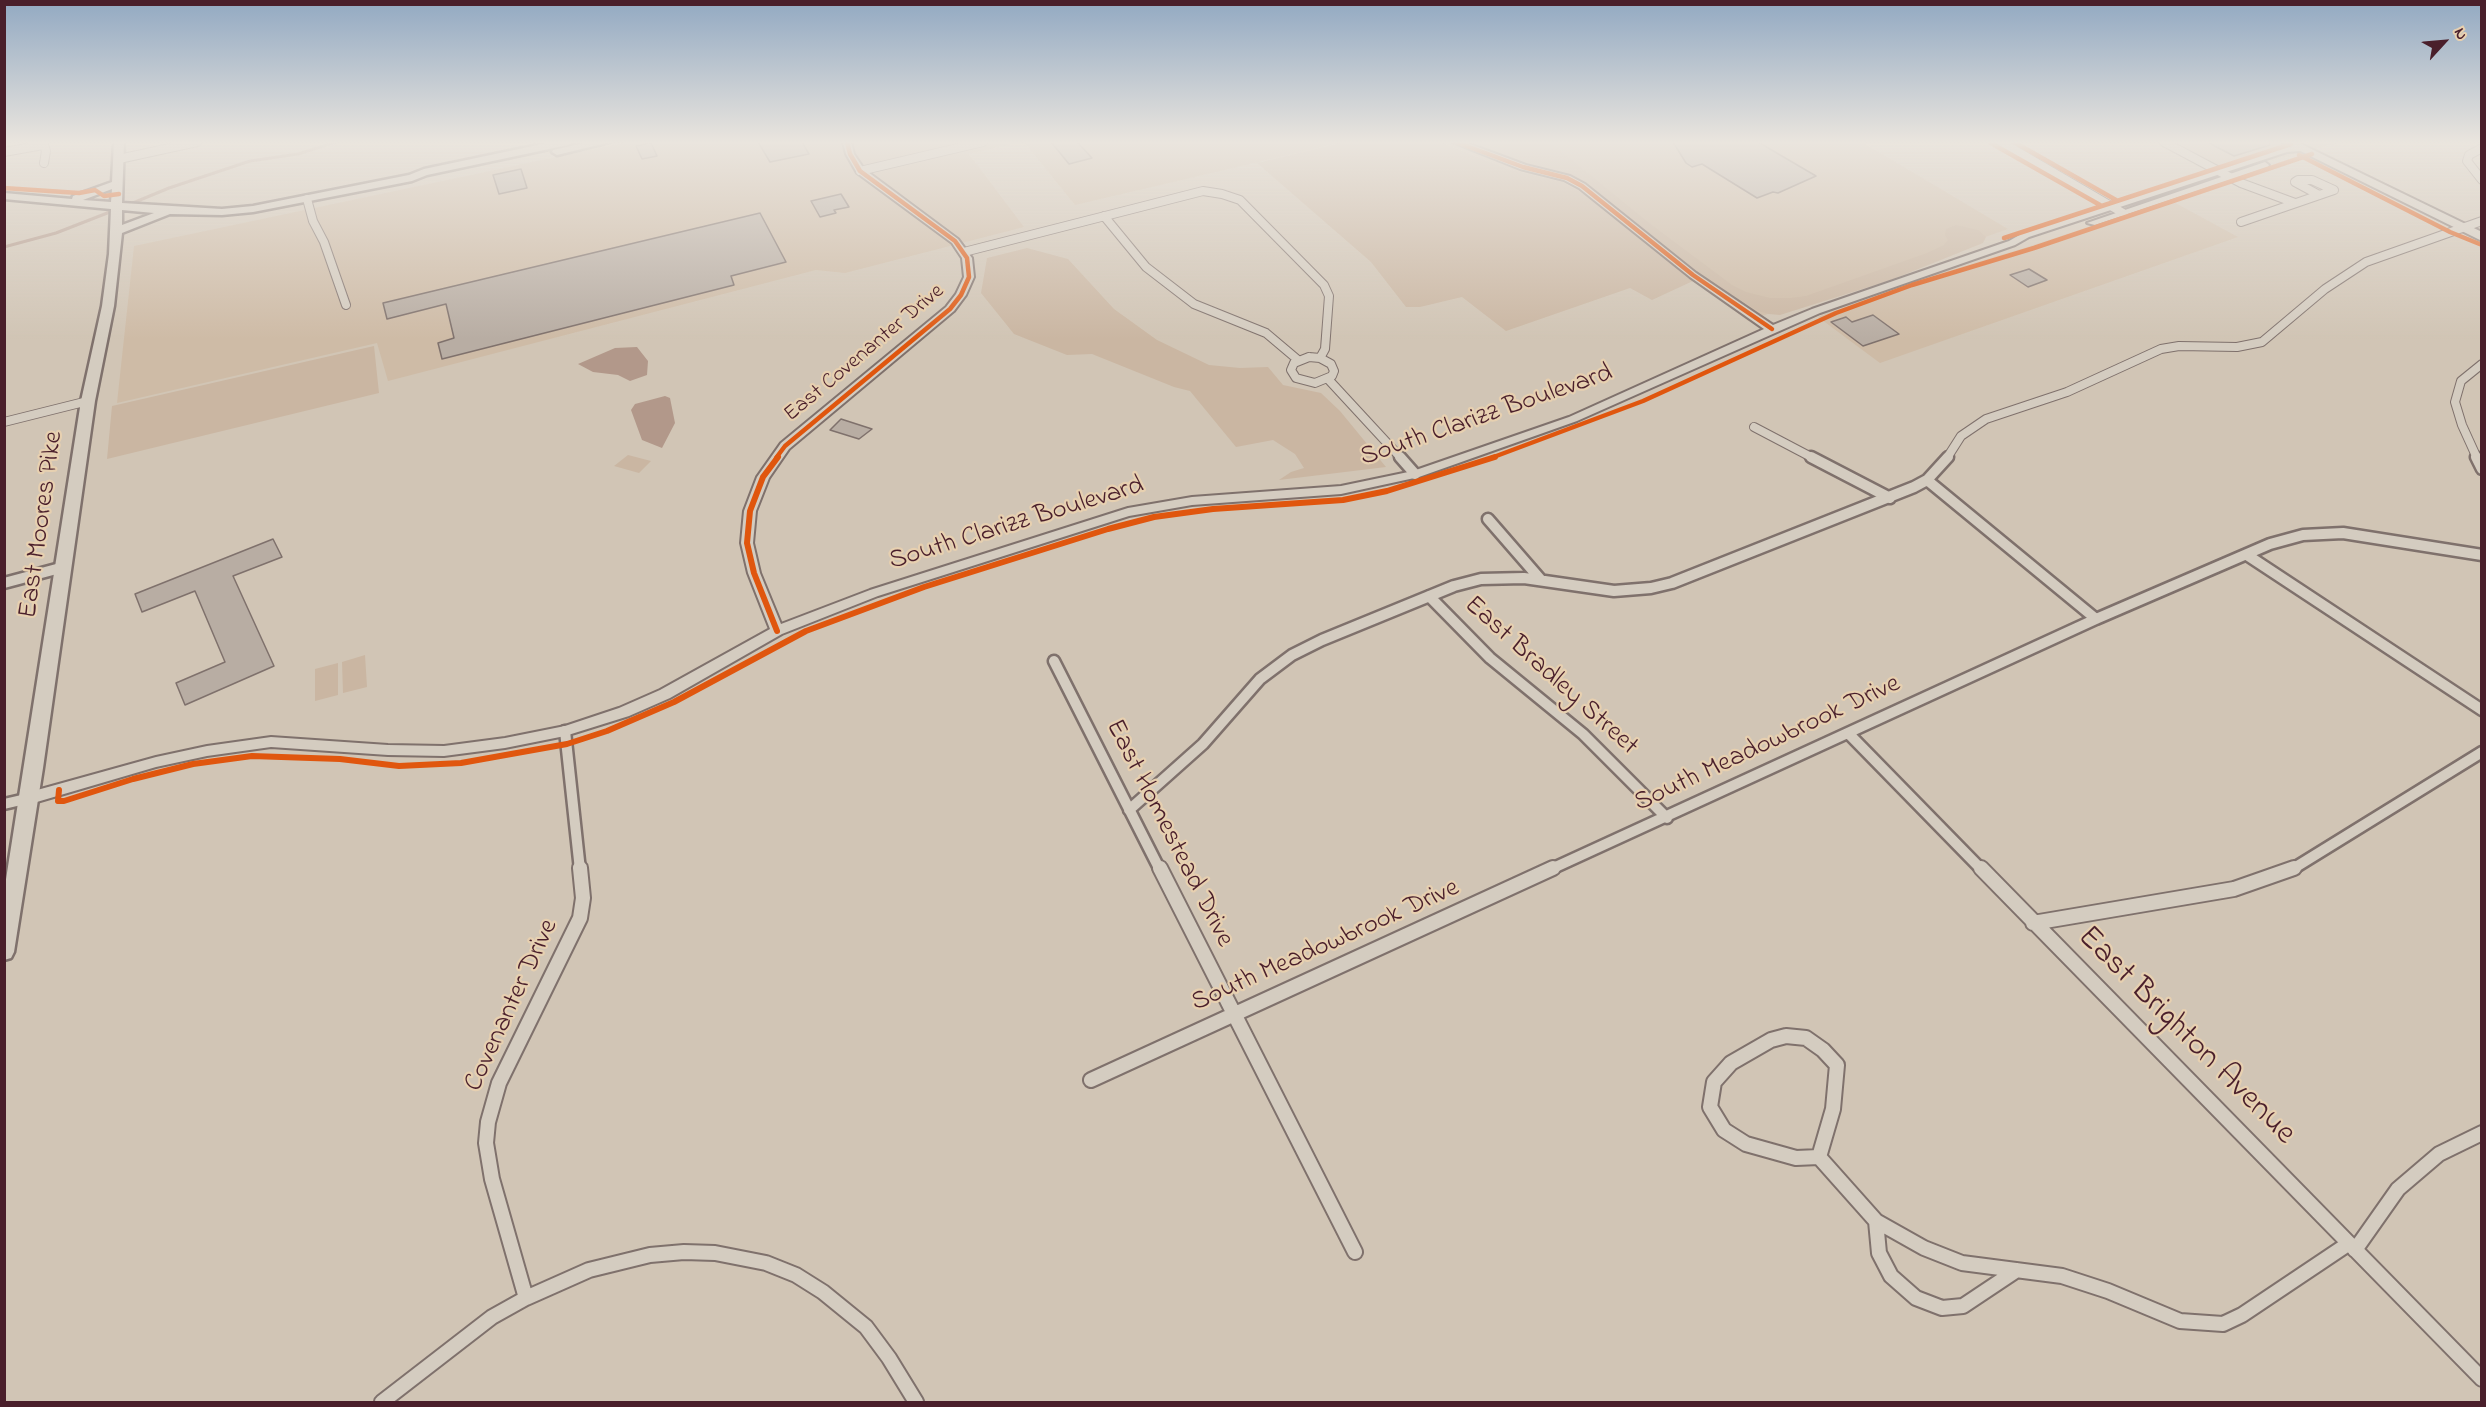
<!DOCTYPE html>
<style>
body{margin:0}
#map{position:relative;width:2486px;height:1407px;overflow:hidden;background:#d1c5b5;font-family:"Indie Flower",sans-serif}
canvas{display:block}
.frame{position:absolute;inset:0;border:6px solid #4a1f2b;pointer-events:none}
.north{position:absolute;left:2414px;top:12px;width:60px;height:60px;-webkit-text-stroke:4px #e7d0b0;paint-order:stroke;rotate:64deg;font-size:16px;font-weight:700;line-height:24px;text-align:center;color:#4a1f2b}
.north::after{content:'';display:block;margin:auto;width:21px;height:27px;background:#4a1f2b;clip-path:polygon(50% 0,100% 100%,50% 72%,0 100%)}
</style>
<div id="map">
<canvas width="2486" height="1407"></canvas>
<div class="frame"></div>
<div class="north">N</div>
</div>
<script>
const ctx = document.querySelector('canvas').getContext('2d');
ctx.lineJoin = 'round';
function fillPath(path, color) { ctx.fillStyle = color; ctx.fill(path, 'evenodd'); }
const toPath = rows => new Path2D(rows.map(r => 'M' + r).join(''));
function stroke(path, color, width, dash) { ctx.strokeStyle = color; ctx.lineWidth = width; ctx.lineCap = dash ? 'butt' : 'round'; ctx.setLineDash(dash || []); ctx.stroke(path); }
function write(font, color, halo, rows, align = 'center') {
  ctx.font = font + ' "Indie Flower",sans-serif'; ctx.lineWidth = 4.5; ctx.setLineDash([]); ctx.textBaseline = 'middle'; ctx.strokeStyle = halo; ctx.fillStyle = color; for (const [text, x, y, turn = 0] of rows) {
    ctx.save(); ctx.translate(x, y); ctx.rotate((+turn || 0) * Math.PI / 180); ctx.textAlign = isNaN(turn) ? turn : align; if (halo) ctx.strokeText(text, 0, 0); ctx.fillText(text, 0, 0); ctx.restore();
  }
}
const built = toPath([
 [627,142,1020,142,969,154,1024,227,845,273,816,270,388,381,377,343,117,403,134,246],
 [1024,142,1344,142,1075,205],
 [1440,142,1862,142,2008,229,1748,321,1596,201,1563,182,1508,169],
 [2159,142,2342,142,2220,174],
 [2170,200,2238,237,1880,363,1818,317,1913,281,2024,248]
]);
const green = toPath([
 [1344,142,1440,142,1508,169,1563,182,1596,201,1693,281,1652,300,1630,288,1506,331,1462,297,1420,307,1406,307,1371,262,1257,163],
 [1545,142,1552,144,1649,223,1732,285,1746,292,1770,298,1791,298,1806,296,1927,253,1944,245,1948,240,1945,235,1946,229,1956,225,1978,230,1986,237,1983,243,1891,280,1780,315,1769,314,1758,311,1700,275,1585,184,1565,174,1501,154,1497,149,1512,143],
 [1027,248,1068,259,1114,309,1157,340,1209,365,1240,368,1268,367,1283,385,1321,393,1340,411,1386,467,1279,480,1291,472,1304,468,1295,454,1273,440,1236,447,1190,391,1174,387,1092,354,1067,355,1014,334,981,293,987,258],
 [374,346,379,393,107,459,112,406],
 [628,455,651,461,639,473,614,466],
 [365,655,367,687,343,693,342,662],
 [338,663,338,695,315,701,315,669]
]);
const water = toPath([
 [637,347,648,361,647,375,630,381,618,375,593,372,578,364,615,348],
 [665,396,670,398,675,423,662,448,642,440,631,410,635,404]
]);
const stream = toPath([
 [128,205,169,188,250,161,298,154,336,142],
 [4,247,56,233,115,210]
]);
const building = toPath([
 [758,142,802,142,809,154,770,162,758,142],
 [1051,142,1077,142,1092,158,1069,164,1051,142],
 [1673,142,1758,142,1816,176,1778,193,1773,192,1757,198,1702,164,1692,167,1686,163,1673,142],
 [2207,142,2270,142,2270,145,2234,156,2207,142],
 [651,143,657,156,642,159,636,146,651,143],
 [521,169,527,188,499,194,493,175,521,169],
 [841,194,849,207,834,210,836,213,820,217,811,201,841,194],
 [760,213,786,262,731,276,734,285,442,359,438,343,454,338,446,304,387,319,383,303,760,213],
 [2029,269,2047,280,2028,287,2010,275,2029,269],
 [1873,315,1899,334,1863,346,1831,322,1846,317,1852,322,1873,315],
 [841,419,872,429,859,439,830,430,841,419],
 [273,539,282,557,233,576,274,666,185,705,176,683,225,662,195,591,142,612,135,594,273,539]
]);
const minorFar2 = toPath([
 [43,142,46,151,44,163],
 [2001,142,2123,213],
 [2164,142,2241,183,2295,203],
 [2482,148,2469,155,2467,161,2482,180],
 [4,152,43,145],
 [119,159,197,142],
 [860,171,983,142],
 [307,199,313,221,324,242,346,305],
 [1104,216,1146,267,1194,304,1266,333,1298,360],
 [2241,222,2334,190,2312,180,2298,180,2295,182,2319,195],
 [964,252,1203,191,1222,194,1240,200,1324,285,1329,296,1325,349,1320,358],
 [1309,357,1320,358,1331,364,1334,371,1332,376,1315,383,1296,378,1291,370,1294,363,1309,357],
 [1328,379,1401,458],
 [4,422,88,401],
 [1754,427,1813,458],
 [1947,458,1961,436,1986,419,2067,392,2161,349,2179,346,2237,347,2262,342,2325,289,2366,262,2482,221],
 [2477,458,2462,425,2455,402,2461,381,2482,364]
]);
const minorFar1 = toPath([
 [1400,457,1415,474],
 [1811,457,1890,498],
 [2476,457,2482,469],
 [1927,480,2096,619],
 [1488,519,1541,580],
 [2247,555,2482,710],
 [4,583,64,567],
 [1429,596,1490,658,1583,734,1667,818],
 [1054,661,1160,870],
 [565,731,580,870],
 [1849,734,1982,870],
 [4,804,30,798],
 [1129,810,1203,744,1260,679,1292,655,1322,640,1454,586,1481,579,1524,578,1614,591,1651,588,1672,583,1914,487,1927,480,1948,457],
 [1549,870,2096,619,2270,544,2303,535,2343,533,2482,555],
 [2291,870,2482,752]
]);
const minor = toPath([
 [1160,868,1355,1252],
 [1981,868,2482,1379],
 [2033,923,2234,889,2294,868],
 [1786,1036,1806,1038,1823,1050,1837,1065,1833,1109,1819,1157,1796,1158,1746,1144,1724,1130,1710,1107,1714,1082,1731,1063,1771,1040,1786,1036],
 [1091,1080,1553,868],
 [1819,1157,1876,1221,1924,1248,1962,1263,2062,1276,2108,1291,2180,1321,2223,1324,2242,1315,2348,1244],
 [1876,1221,1879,1253,1891,1276,1916,1298,1942,1308,1963,1306,2017,1270],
 [2355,1250,2398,1189,2439,1154,2482,1133],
 [526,1298,492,1179,486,1143,488,1122,499,1083,580,918,583,898,580,868],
 [382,1402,492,1317,526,1298,589,1270,650,1255,684,1252,715,1253,766,1263,796,1275,823,1292,866,1327,889,1358,916,1402]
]);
const tertiary = toPath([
 [843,142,851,142,854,154,864,169,958,239,972,258,974,277,966,295,954,311,789,449,769,478,756,511,753,543,760,573,781,624,870,590,1128,508,1192,497,1341,486,1413,471,1569,417,1764,329,1690,277,1579,188,1564,180,1520,169,1452,142,1464,142,1526,165,1570,176,1585,184,1696,273,1773,325,1812,309,2009,241,2023,233,2283,147,2300,145,2304,148,2300,151,2287,152,2029,237,2015,245,1820,313,1577,421,1419,477,1341,494,1192,505,1129,516,878,596,782,634,670,698,629,716,565,736,505,748,444,756,388,755,271,747,207,756,156,767,30,804,25,802,23,798,25,794,30,792,156,757,207,746,271,737,388,745,444,746,505,738,565,726,619,708,660,690,770,629,748,573,741,543,744,511,757,477,781,443,946,307,956,294,964,277,962,258,952,243,857,173,846,154,843,142],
 [2265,162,2269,165,2268,167,2095,225,2087,223,2265,162]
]);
const secondary = toPath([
 [114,142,124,142,122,203,222,209,253,206,409,175,424,169,552,142,573,142,568,145,427,175,412,181,253,212,222,215,170,214,122,233,114,306,95,401,43,768,14,952,11,958,4,960,4,892,81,401,102,306,109,254,111,209,4,199,4,193,72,199,73,196,112,182,114,142],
 [112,189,111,202,83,200,112,189],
 [122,210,154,213,122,225,122,210],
 [589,142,610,142,557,155,552,152,553,150,589,142]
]);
const trunk = toPath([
 [2282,142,2297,142,2482,232,2482,241,2282,142]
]);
const cyclewayFar1 = toPath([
 [1456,142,1523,167,1567,178,1582,186,1693,275,1772,329],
 [1989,142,2100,205],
 [2014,142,2116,200],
 [2299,155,2450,232,2482,245],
 [4,188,79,193,95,190,104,196,119,194],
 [2004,238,2291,144],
 [776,458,785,446,950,309,961,295,969,277,967,258,955,241,860,171,850,154,847,142],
 [1491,458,1643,401,1836,313,1912,285,2034,248,2312,154]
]);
const cycleway = toPath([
 [777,631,754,573,747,543,750,511,763,477,778,457],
 [59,790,58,801,64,801,133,779,193,764,252,756,340,759,399,766,461,763,567,744,607,731,674,702,806,631,924,587,1108,529,1154,517,1213,509,1343,500,1387,491,1495,457]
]);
const farStreetnames = [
 ["East Covenanter Drive",865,354,-40]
];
const streetNames = [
 ["South Clarizz Boulevard",1487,417,-19],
 ["East Moores Pike",43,525,-82],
 ["South Clarizz Boulevard",1017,525,-17],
 ["East Bradley Street",1550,677,42],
 ["South Meadowbrook Drive",1768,745,-25],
 ["East Homestead Drive",1168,834,63],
 ["South Meadowbrook Drive",1326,947,-24],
 ["Covenanter Drive",513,1006,-65]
];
const nearStreetnames = [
 ["East Brighton Avenue",2185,1037,45]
];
fillPath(built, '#cebba6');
fillPath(green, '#cab6a2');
fillPath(water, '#b2988a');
stroke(stream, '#b2988a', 3);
fillPath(building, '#b8ada3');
stroke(building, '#7f716c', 1.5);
stroke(minorFar2, '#7f716c', 10);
stroke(minorFar1, '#7f716c', 15);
stroke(minor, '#7f716c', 18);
stroke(tertiary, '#7f716c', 4);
stroke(secondary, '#7f716c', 5);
stroke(trunk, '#7f716c', 4);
stroke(minorFar2, '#d4ccc0', 8);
stroke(minorFar1, '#d4ccc0', 10);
stroke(minor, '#d4ccc0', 14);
fillPath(tertiary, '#d4ccc0');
fillPath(secondary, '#d4ccc0');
fillPath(trunk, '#d4ccc0');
stroke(cyclewayFar1, '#e0560e', 4.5);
stroke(cycleway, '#e0560e', 6);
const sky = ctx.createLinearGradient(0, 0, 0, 339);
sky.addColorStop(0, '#92a9c2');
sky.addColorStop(0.42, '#eae5de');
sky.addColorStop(1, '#eae5de00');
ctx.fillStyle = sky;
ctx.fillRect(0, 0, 2486, 339);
write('22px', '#4a1f2b', '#e7d0b0', farStreetnames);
write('27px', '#4a1f2b', '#e7d0b0', streetNames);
write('33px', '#4a1f2b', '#e7d0b0', nearStreetnames);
</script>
